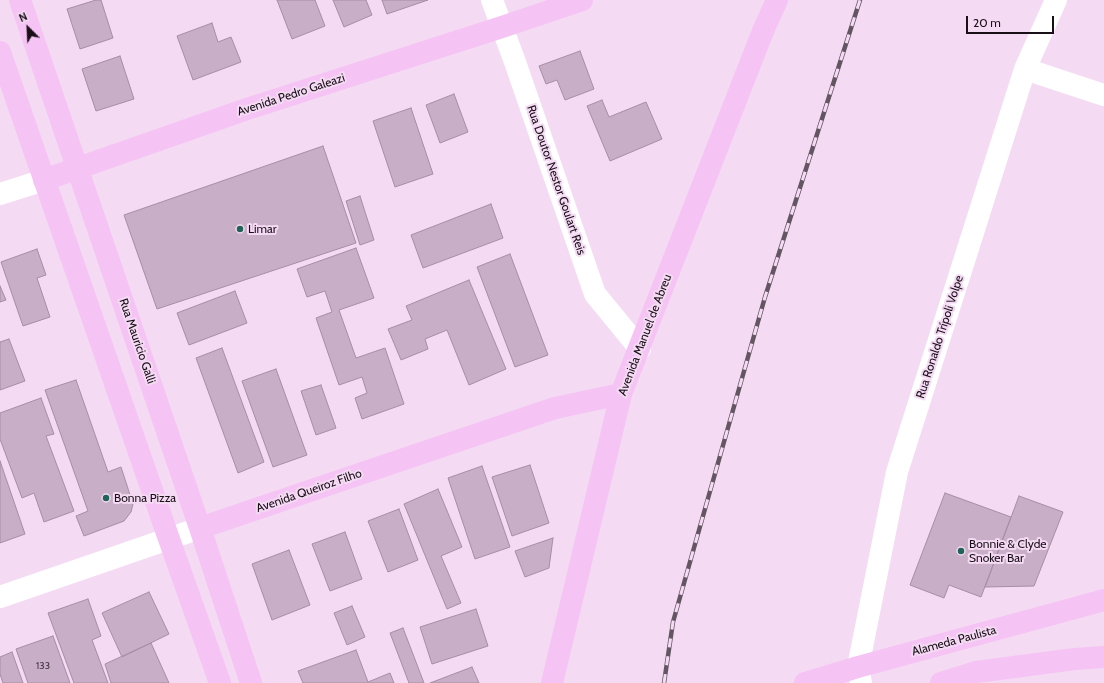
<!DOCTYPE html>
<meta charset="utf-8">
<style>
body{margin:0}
#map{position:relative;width:1104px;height:683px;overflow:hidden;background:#f4daf3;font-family:Cabin,sans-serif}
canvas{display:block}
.north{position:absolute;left:8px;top:8px;width:40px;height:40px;-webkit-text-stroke:3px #f4daf3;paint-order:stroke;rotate:336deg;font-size:11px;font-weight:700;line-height:16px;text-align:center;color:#180f17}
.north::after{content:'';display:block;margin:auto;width:14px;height:18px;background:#180f17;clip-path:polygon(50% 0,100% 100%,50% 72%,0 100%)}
.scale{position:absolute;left:966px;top:16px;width:88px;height:18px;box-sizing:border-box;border:2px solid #180f17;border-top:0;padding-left:5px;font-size:12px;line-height:14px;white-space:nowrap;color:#180f17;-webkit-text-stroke:3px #f4daf3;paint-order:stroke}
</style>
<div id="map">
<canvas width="1104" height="683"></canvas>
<div class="north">N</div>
<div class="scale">20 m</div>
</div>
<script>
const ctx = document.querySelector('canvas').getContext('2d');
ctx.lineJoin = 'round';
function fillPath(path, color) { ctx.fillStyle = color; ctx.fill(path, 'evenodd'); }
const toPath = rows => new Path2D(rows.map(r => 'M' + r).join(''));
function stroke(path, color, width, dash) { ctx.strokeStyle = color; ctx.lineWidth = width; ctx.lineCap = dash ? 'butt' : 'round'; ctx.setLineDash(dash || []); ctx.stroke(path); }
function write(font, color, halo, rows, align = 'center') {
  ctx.font = font + ' Cabin,sans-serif'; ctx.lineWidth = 4; ctx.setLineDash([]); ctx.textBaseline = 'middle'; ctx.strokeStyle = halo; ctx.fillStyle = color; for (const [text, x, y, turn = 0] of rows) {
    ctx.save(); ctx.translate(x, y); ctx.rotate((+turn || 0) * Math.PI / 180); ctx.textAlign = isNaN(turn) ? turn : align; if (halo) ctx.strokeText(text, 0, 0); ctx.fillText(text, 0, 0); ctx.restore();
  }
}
const building = toPath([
 [96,0,101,0,113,38,80,49,67,9,96,0],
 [277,0,315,0,325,26,292,39,277,0],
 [333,0,366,0,372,15,344,27,333,0],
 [382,0,428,0,387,14,382,0],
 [212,23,218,42,231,37,241,62,193,80,177,36,212,23],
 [580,51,594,89,565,100,557,80,546,84,539,66,580,51],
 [120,56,134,99,96,111,82,69,120,56],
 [454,94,468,132,440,143,426,105,454,94],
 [602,100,609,117,646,102,662,139,610,161,587,106,602,100],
 [411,108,433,174,395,187,373,121,411,108],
 [323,146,356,243,157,309,124,215,323,146],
 [360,196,374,240,360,245,346,201,360,196],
 [491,204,503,238,423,268,411,235,491,204],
 [356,248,374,298,339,310,356,358,385,348,404,404,362,419,355,398,367,393,362,377,339,385,316,318,332,312,325,291,307,297,297,269,356,248],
 [37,249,46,275,37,278,50,317,23,326,1,262,37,249],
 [510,254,548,355,515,367,477,267,510,254],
 [469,280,506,369,469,385,447,330,425,339,428,349,401,360,388,329,412,320,406,306,469,280],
 [0,286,6,300,0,302,0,286],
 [235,291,247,323,189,345,177,313,235,291],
 [9,339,25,381,0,390,0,342,9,339],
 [222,348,264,462,238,473,196,358,222,348],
 [276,369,307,455,273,467,242,381,276,369],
 [76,380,108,472,121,467,133,504,131,512,124,521,84,536,76,516,88,511,45,390,76,380],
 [321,385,336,428,316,435,301,391,321,385],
 [41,398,54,434,46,436,74,511,44,522,34,493,22,498,0,439,0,413,41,398],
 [0,461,25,534,0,543,0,461],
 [530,465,549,523,512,536,492,477,530,465],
 [482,466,510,547,475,559,448,478,482,466],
 [438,489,462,547,441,556,461,603,447,609,404,504,438,489],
 [945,493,1011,517,981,597,949,585,944,598,910,585,945,493],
 [1019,496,1063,512,1034,586,985,587,1019,496],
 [399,509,418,560,388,572,368,521,399,509],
 [345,532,362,579,330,591,312,544,345,532],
 [553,538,549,568,525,577,515,551,553,538],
 [289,550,310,605,272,620,252,564,289,550],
 [149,592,169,634,122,657,102,613,149,592],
 [88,599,101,636,92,640,108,683,74,683,48,613,88,599],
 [352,606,365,637,347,645,334,613,352,606],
 [476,609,488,646,432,664,420,627,476,609],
 [403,628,424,683,409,683,390,633,403,628],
 [53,636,70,683,28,683,16,649,53,636],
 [151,643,169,683,111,683,105,664,151,643],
 [356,650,368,682,390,673,394,683,303,683,298,671,356,650],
 [12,652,23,683,3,683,0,674,0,657,12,652],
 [472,667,479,683,430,683,472,667]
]);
const minor = toPath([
 [492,0,515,62,595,294,640,349],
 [1025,69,1104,95],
 [0,194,44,180],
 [0,597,200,528],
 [861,683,858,667,897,472,1025,69,1056,0]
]);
const major = toPath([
 [20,0,200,528,251,683],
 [0,52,169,539,220,683],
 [44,180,247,109,502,27,582,0],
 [200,528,555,408,621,394],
 [552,683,621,394,763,31,777,0],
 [805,683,858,667,1104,600],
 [941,683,976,672,1075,659,1104,657]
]);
const rail = toPath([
 [664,683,673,622,765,297,860,0]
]);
const markers = [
 [240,229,4,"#1f6457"],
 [106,498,4,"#1f6457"],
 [961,551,4,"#1f6457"]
];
const numberNames = [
 ["133",43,666]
];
const streetNames = [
 ["Avenida Pedro Galeazi",291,95,-18],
 ["Rua Doutor Nestor Goulart Reis",556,180,71],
 ["Avenida Manuel de Abreu",645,335,-69],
 ["Rua Ronaldo Trípoli Volpe",940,337,-72],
 ["Rua Mauricio Galli",137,341,71],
 ["Avenida Queiroz Filho",309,491,-19],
 ["Alameda Paulista",954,641,-15]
];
const poiNames = [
 ["Limar",248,229],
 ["Bonna Pizza",114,498],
 ["Bonnie & Clyde",969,544],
 ["Snoker Bar",969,558]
];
fillPath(building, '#c8aec6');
stroke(building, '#a68ea5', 1);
stroke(minor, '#fff', 22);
stroke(major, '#f5c3f4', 22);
stroke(rail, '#635562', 4.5);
stroke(rail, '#f4daf3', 3, [9]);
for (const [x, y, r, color] of markers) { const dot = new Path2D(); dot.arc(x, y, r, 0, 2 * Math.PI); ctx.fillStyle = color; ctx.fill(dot); stroke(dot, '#f4daf3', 1.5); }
write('10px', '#443743', null, numberNames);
write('12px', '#180f17', '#f4daf3', streetNames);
write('12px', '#180f17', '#f4daf3', poiNames, 'left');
</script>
